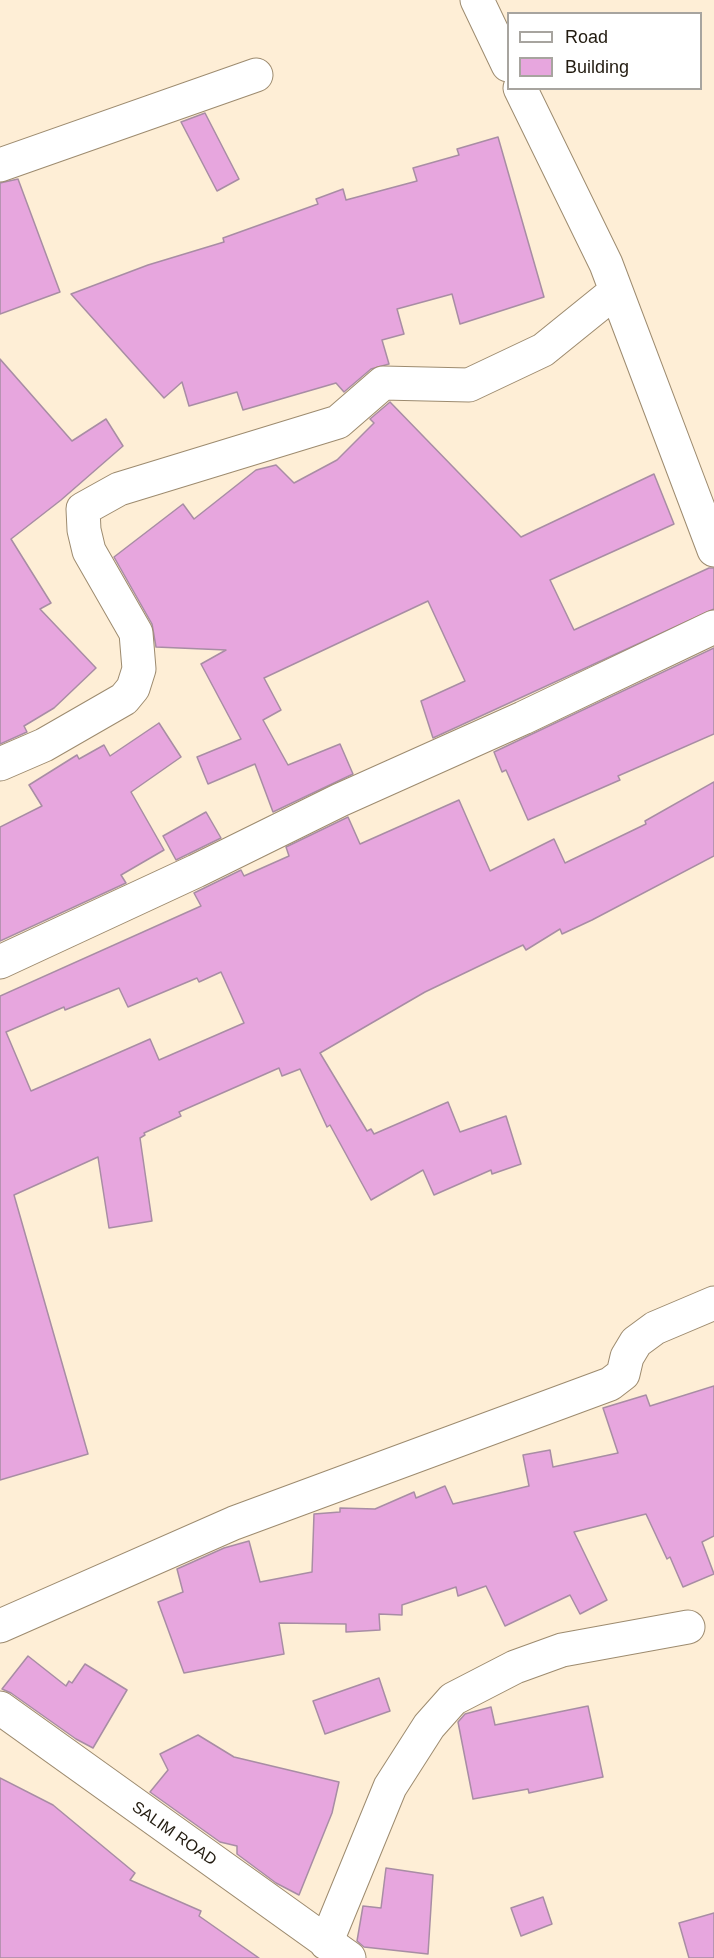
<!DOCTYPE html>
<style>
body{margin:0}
#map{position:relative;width:714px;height:1958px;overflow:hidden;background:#feeed6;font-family:Helvetica,sans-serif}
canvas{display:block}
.legend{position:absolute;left:507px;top:12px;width:195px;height:78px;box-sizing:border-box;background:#fff;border:2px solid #a7a49f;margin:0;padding:8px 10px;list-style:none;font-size:18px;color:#221b10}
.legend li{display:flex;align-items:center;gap:12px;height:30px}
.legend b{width:30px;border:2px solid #a7a49f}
</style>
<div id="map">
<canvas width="714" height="1958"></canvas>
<ul class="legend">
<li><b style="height:8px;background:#fff"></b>Road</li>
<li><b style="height:16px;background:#e7a6de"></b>Building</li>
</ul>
</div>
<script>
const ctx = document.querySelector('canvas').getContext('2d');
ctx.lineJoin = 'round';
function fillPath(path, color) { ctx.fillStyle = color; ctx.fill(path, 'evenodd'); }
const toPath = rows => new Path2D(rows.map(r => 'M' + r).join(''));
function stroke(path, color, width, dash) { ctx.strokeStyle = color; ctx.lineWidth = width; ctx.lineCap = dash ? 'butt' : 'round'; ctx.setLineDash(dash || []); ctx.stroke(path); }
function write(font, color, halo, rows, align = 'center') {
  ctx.font = font + ' Helvetica,sans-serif'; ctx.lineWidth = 4.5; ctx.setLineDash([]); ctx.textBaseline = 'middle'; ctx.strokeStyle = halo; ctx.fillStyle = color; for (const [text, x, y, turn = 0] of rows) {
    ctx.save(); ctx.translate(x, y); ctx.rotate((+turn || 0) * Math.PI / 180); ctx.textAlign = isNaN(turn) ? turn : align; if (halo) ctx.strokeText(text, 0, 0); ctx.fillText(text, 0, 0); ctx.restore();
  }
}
const building = toPath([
 [205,113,239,179,217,191,181,122,205,113],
 [498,137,544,297,460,324,452,294,397,309,404,334,382,340,389,364,371,369,344,392,336,383,243,410,237,392,189,406,182,382,164,398,71,294,148,265,224,242,223,238,318,204,316,199,343,189,346,200,417,181,413,168,459,155,457,149,498,137],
 [18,179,60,292,0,314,0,183,18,179],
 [0,359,72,441,106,419,123,446,61,500,11,539,51,603,40,609,96,668,54,708,24,726,27,732,0,744,0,359],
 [390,402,521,537,654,474,674,524,550,580,574,630,709,568,714,568,714,609,433,738,421,701,465,681,428,601,264,678,281,710,263,720,288,765,340,744,353,774,273,812,255,764,208,784,197,757,241,739,201,664,226,650,156,647,152,624,114,557,183,504,194,519,256,470,276,465,294,483,337,460,374,423,370,419,390,402],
 [714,648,714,734,618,776,620,780,528,820,506,770,502,772,494,752,714,648],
 [159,723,181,757,131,792,164,850,121,875,126,883,0,941,0,827,42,806,29,785,77,755,79,759,104,745,110,756,159,723],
 [714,782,714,856,592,920,562,934,560,929,526,950,523,945,425,992,320,1053,367,1131,371,1129,374,1134,448,1102,460,1132,506,1116,521,1164,492,1174,491,1170,434,1195,423,1170,371,1200,330,1125,327,1127,300,1069,282,1076,279,1068,179,1112,181,1116,144,1133,145,1135,140,1138,152,1221,109,1228,98,1157,14,1195,88,1454,0,1480,0,996,201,906,194,893,241,870,244,876,289,856,286,847,348,817,360,844,459,800,490,871,554,839,565,863,646,824,645,821,714,782],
 [221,972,244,1023,159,1060,150,1039,31,1091,6,1032,64,1007,65,1010,119,988,128,1007,197,978,199,982,221,972],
 [206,812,221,838,176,860,163,836,206,812],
 [714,1386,714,1536,702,1542,714,1574,683,1587,670,1557,667,1559,646,1514,574,1532,607,1600,580,1614,570,1595,505,1626,486,1586,458,1596,456,1587,402,1605,402,1615,379,1614,380,1630,346,1632,346,1624,279,1623,284,1654,184,1673,158,1602,183,1592,177,1569,224,1548,249,1541,260,1582,312,1572,314,1514,340,1512,340,1508,375,1509,414,1492,416,1498,445,1486,453,1504,529,1486,523,1455,550,1450,553,1467,618,1453,603,1408,646,1395,650,1406,714,1386],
 [28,1656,66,1686,69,1681,72,1683,85,1664,127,1690,93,1748,76,1739,11,1693,2,1689,28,1656],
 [379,1678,390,1711,325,1734,313,1701,379,1678],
 [588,1706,603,1777,529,1793,528,1789,473,1799,458,1722,465,1714,491,1707,495,1725,588,1706],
 [198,1735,234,1757,339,1782,332,1813,299,1895,276,1883,237,1854,237,1846,220,1842,150,1792,168,1770,160,1754,198,1735],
 [0,1778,53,1805,135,1873,130,1880,201,1911,199,1916,259,1958,0,1958,0,1778],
 [386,1868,433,1875,428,1954,364,1947,357,1941,363,1906,381,1908,386,1868],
 [543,1897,552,1924,521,1936,511,1908,543,1897],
 [714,1913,714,1958,689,1958,679,1923,714,1913]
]);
const minor = toPath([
 [477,0,508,65],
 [520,88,606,264,714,550],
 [0,165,256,75],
 [0,764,44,745,124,699,133,688,139,669,136,633,89,551,84,530,83,509,119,489,338,422,383,383,469,385,543,350,616,291],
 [0,962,196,871,340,800,523,718,714,627],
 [0,1626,234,1523,610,1384,623,1374,627,1357,636,1342,655,1328,714,1303],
 [0,1708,349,1958],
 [326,1943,390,1787,429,1726,453,1699,515,1667,562,1650,688,1627]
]);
const streetNames = [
 ["SALIM ROAD",174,1834,35]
];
fillPath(building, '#e7a6de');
stroke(building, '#a88da4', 1.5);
stroke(minor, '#9d8b6f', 35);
stroke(minor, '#fff', 33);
write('16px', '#221b10', '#fff', streetNames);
</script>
